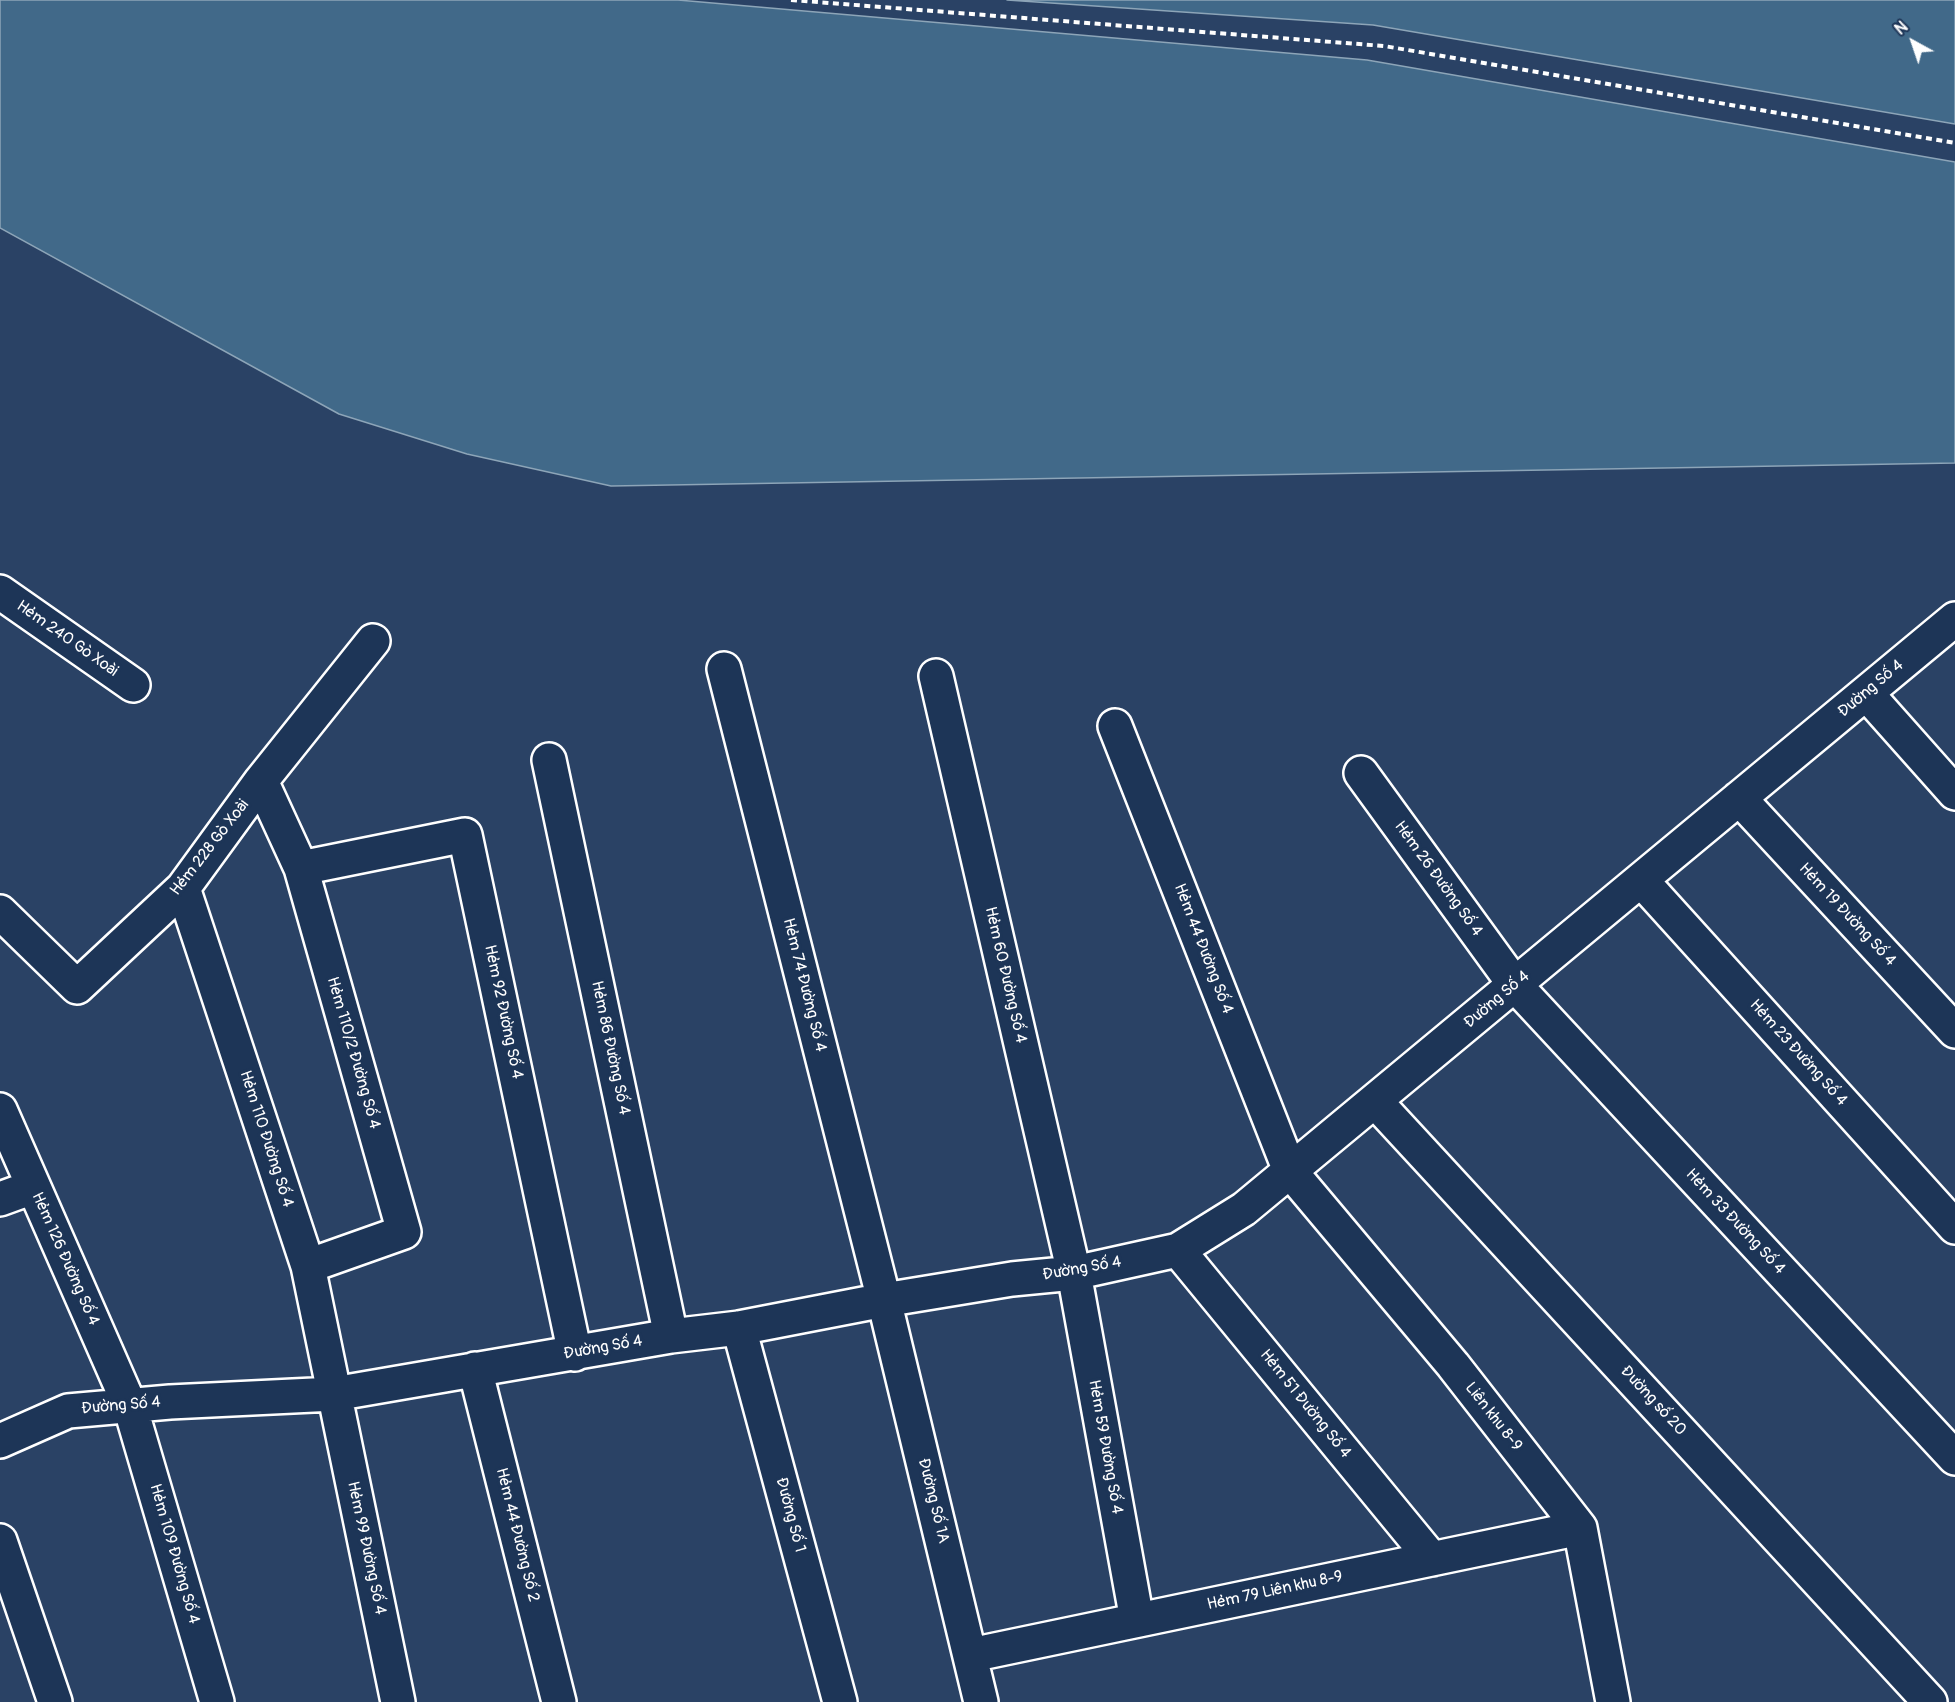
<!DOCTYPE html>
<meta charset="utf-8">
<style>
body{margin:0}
#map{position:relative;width:1955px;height:1702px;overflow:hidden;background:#2a4265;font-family:Pangolin,sans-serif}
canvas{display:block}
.north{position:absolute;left:1883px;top:12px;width:60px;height:60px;-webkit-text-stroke:4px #1d3557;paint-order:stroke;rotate:320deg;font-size:16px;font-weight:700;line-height:24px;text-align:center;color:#fff}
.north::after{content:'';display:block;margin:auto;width:21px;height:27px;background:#fff;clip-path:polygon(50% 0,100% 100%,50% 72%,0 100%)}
</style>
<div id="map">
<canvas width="1955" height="1702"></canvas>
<div class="north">N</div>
</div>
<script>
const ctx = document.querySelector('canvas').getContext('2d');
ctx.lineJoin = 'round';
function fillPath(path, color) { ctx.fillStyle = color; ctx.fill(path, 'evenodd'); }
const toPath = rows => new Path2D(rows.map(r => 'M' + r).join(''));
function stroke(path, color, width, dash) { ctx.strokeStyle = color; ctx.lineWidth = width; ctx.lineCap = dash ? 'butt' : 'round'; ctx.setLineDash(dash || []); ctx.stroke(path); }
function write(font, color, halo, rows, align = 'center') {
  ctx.font = font + ' Pangolin,sans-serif'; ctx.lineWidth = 6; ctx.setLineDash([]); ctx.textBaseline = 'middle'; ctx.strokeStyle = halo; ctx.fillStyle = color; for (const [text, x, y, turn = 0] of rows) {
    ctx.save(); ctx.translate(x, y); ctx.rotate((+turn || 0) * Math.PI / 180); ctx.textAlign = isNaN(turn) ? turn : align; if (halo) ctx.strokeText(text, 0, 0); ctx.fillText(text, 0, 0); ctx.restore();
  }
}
const water = toPath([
 [0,0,678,0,1367,60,1955,162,1955,463,611,486,467,454,339,414,0,228,0,0],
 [1007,0,1955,0,1955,124,1373,25,1007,0]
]);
const path = toPath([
 [791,0,1384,46,1955,143]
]);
const minor = toPath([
 [0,592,133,685],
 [724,669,884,1300,981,1702],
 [936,676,1074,1273,1137,1620],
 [1866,693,1955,793],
 [1115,726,1290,1171,1453,1365,1580,1528,1613,1702],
 [549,760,671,1336],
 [1361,773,1515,985,1955,1458],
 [261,781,301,868,404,1232,308,1266],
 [1739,798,1955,1031],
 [301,868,465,835,575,1354],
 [1641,880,1955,1227],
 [183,888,308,1266,398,1702],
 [0,912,77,987,183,888,261,781,373,641],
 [1375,1101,1930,1702],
 [0,1110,130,1406,217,1702],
 [0,1199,33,1187],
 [1178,1250,1432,1559],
 [739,1328,840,1702],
 [475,1369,559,1702],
 [0,1441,68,1411,170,1402,334,1394,671,1336,739,1328,884,1300,1012,1279,1074,1273,1178,1250,1244,1209,1955,619],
 [0,1541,55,1702],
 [971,1655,1580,1528]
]);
const streetNames = [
 ["Hẻm 240 Gò Xoài",67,639,35],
 ["Đường Số 4",1871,689,-40],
 ["Hẻm 228 Gò Xoài",210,848,-52],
 ["Hẻm 26 Đường Số 4",1438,879,54],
 ["Hẻm 19 Đường Số 4",1847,915,47],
 ["Hẻm 44 Đường Số 4",1203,949,69],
 ["Hẻm 60 Đường Số 4",1005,975,77],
 ["Hẻm 74 Đường Số 4",804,985,76],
 ["Đường Số 4",1497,1000,-40],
 ["Hẻm 92 Đường Số 4",503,1012,78],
 ["Hẻm 86 Đường Số 4",610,1048,78],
 ["Hẻm 110/2 Đường Số 4",353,1053,74],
 ["Hẻm 23 Đường Số 4",1798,1053,48],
 ["Hẻm 110 Đường Số 4",266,1139,72],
 ["Hẻm 33 Đường Số 4",1735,1222,47],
 ["Hẻm 126 Đường Số 4",65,1259,66],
 ["Đường Số 4",1082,1269,-10],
 ["Đường Số 4",603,1348,-10],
 ["Đường số 20",1653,1401,47],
 ["Hẻm 51 Đường Số 4",1305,1404,51],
 ["Đường Số 4",121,1406,-5],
 ["Liên khu 8-9",1493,1417,52],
 ["Hẻm 59 Đường Số 4",1105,1447,80],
 ["Đường Số 1A",933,1501,76],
 ["Đường Số 1",790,1515,75],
 ["Hẻm 44 Đường Số 2",517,1535,76],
 ["Hẻm 99 Đường Số 4",366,1548,78],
 ["Hẻm 109 Đường Số 4",174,1554,74],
 ["Hẻm 79 Liên khu 8-9",1275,1591,-12]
];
fillPath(water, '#416989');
stroke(water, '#8da5b8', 1.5);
stroke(minor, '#fff', 38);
stroke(path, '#fff', 4, [6, 4.5]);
stroke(minor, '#1d3557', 33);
write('16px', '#fff', '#1d3557', streetNames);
</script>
